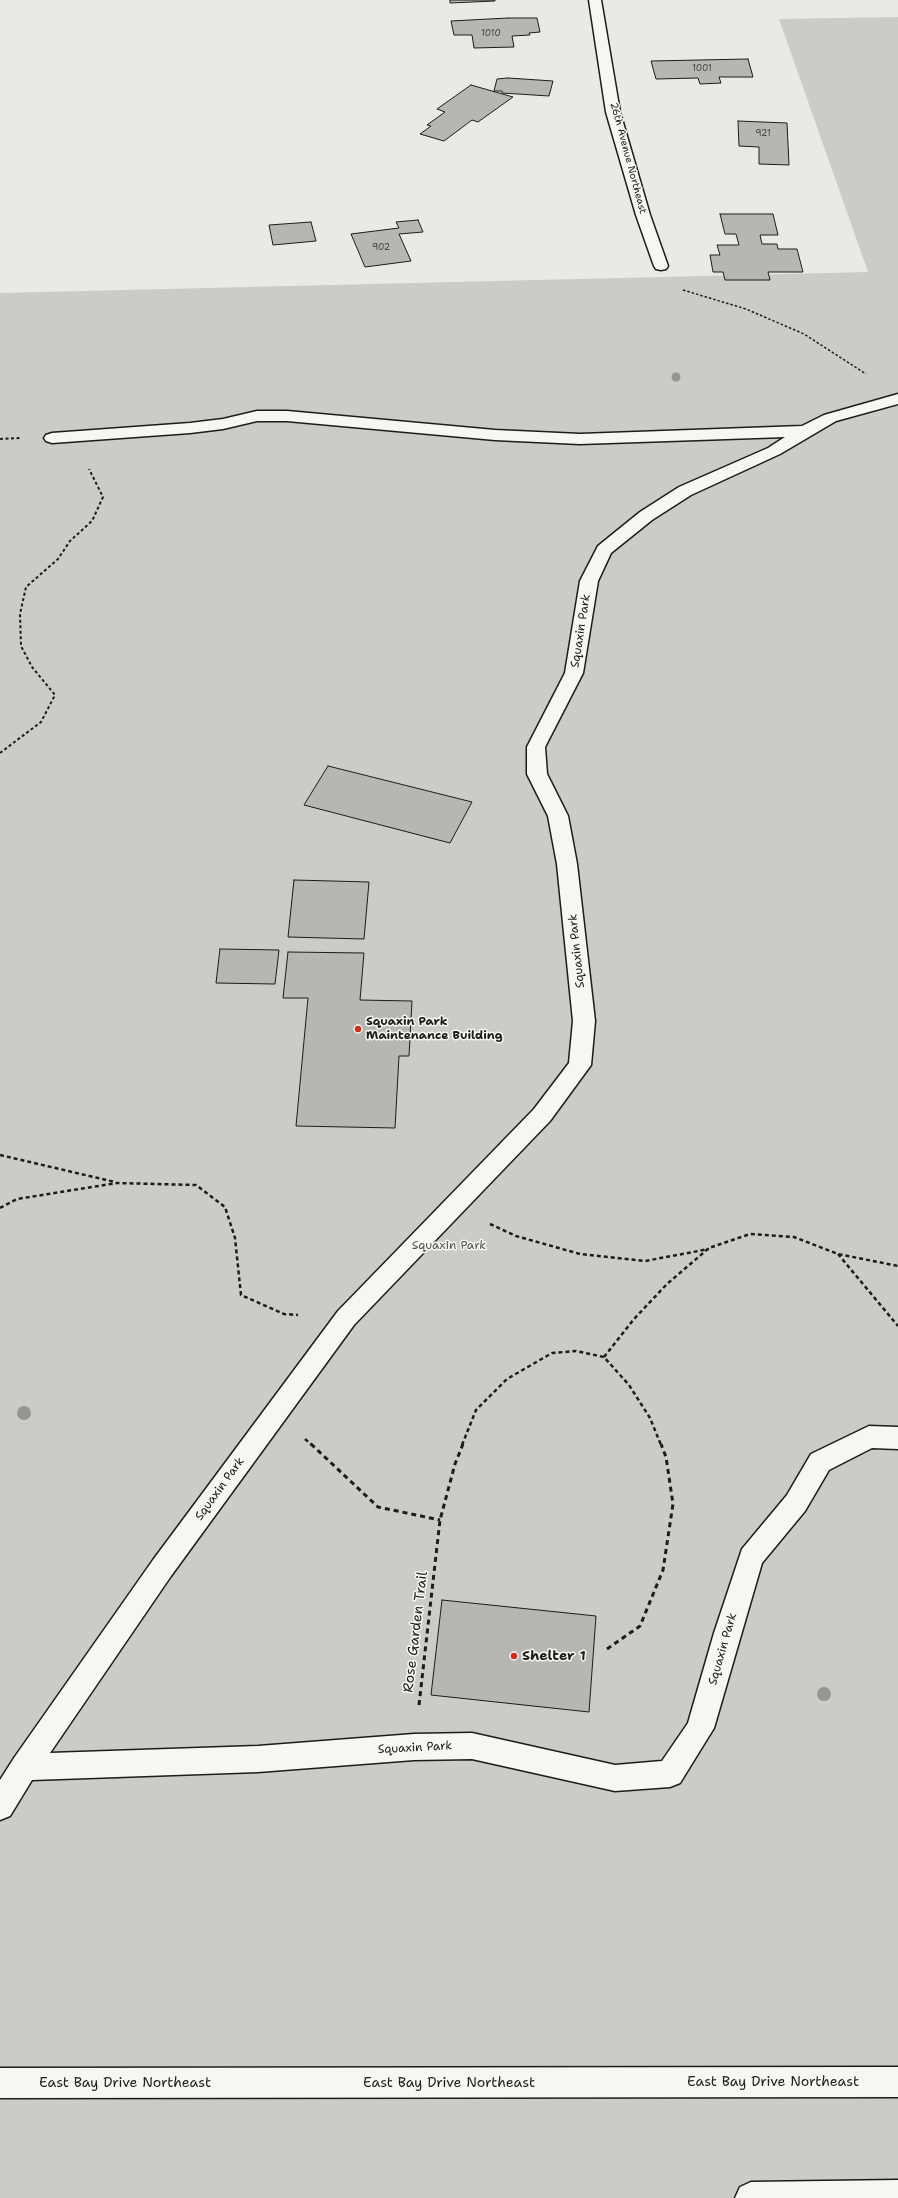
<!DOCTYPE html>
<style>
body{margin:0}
canvas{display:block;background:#e9e9e5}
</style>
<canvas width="898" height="2198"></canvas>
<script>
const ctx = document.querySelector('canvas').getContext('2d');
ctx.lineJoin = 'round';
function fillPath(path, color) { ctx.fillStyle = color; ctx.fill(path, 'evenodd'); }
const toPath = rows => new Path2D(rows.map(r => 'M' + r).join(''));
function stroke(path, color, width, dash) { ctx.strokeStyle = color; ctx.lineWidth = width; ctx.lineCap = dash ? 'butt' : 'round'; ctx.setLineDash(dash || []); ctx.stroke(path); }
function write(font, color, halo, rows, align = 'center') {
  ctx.font = font + ' "Shantell Sans",sans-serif'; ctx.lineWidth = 3; ctx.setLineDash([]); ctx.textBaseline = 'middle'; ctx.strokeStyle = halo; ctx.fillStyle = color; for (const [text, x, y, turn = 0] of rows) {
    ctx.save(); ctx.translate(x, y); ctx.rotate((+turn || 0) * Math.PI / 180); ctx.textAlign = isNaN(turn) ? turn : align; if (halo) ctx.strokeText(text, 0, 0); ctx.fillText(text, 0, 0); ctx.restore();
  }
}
const green = toPath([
 [898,17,898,2198,0,2198,0,293,868,272,779,19]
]);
const building = toPath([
 [450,0,495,0,495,1,450,3,450,0],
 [508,18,537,18,540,32,529,33,530,35,512,36,514,47,474,48,472,35,454,35,451,21,508,18],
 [748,59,753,77,719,77,721,83,700,84,698,78,656,79,651,61,748,59],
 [508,78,553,81,549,96,502,93,502,91,494,91,497,79,508,78],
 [471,85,513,97,478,122,472,120,444,141,420,134,431,126,427,125,445,112,437,109,471,85],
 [738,121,787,123,789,165,759,164,759,147,739,146,738,121],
 [720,214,773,214,778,235,760,235,762,244,777,244,778,249,797,249,803,272,768,272,770,280,725,280,723,272,713,272,710,255,720,255,717,245,739,245,736,234,725,234,720,214],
 [418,220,423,232,399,234,411,261,365,267,351,234,399,228,396,222,418,220],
 [311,222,316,241,273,245,269,225,311,222],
 [328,766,472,802,450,843,304,805,328,766],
 [294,880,369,882,364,939,288,937,294,880],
 [220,949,279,950,275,984,216,983,220,949],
 [288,952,364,953,360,1000,412,1001,409,1056,399,1056,395,1128,296,1126,308,998,283,998,288,952],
 [442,1600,596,1616,589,1712,431,1695,442,1600]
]);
const pathFar3 = toPath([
 [683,290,746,309,804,334,866,374]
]);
const pathFar2 = toPath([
 [0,439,21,438],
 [0,753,41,722,55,695,32,667,21,646,20,614,26,587,58,559,70,541,92,521,103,497,89,469]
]);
const pathFar1 = toPath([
 [0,1155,115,1182],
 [0,1208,17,1199,117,1183,196,1185,225,1207,235,1238,241,1295,284,1314,298,1315],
 [490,1224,516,1236,580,1254,645,1261,709,1249],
 [838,1254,898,1326],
 [604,1357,634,1319,667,1284,709,1248,750,1234,794,1237,838,1254,898,1266],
 [305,1439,312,1445],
 [462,1445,476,1410,507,1379,552,1353,576,1351,604,1357,629,1385,650,1418,661,1445]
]);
const path = toPath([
 [311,1444,378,1507,440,1520],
 [607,1649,640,1626,663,1570,673,1504,666,1457,661,1444],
 [419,1705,440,1520,455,1464,463,1444]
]);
const minor = toPath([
 [589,0,601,0,620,112,650,215,668,266,666,269,661,270,656,269,654,266,636,215,606,112,589,0],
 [898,394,898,404,836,421,780,454,691,495,652,520,611,553,598,581,583,673,545,747,547,774,568,816,577,864,595,1021,591,1065,550,1121,354,1325,171,1576,50,1753,258,1746,414,1734,472,1733,615,1765,662,1761,688,1723,714,1633,742,1549,787,1495,811,1454,869,1426,898,1427,898,1449,872,1448,829,1470,805,1511,762,1563,714,1728,680,1783,670,1787,615,1791,472,1759,414,1760,258,1772,32,1780,10,1816,0,1820,0,1780,14,1758,153,1560,338,1311,534,1109,569,1063,573,1021,557,864,548,816,527,774,527,747,565,673,580,581,598,546,640,512,679,487,768,448,785,437,580,444,495,440,287,421,257,421,223,429,190,433,52,443,46,441,44,438,46,435,52,433,190,423,223,419,257,411,287,411,495,430,580,434,802,426,824,415,898,394],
 [898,2067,898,2097,0,2098,0,2068,898,2067],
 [898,2180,898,2198,735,2198,740,2187,751,2182,898,2180]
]);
const trees = [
 [676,377,4.5],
 [24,1413,7],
 [824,1694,7]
];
const markers = [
 [358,1029,4,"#c8321e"],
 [514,1656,4,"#c8321e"]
];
const farNumbernames = [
 ["1010",491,34],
 ["1001",702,69],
 ["921",763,134],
 ["902",381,248]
];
const farStreetnames = [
 ["26th Avenue Northeast",628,158,75]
];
const streetNames = [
 ["Squaxin Park",581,631,-81],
 ["Squaxin Park",577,951,-96],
 ["Squaxin Park",220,1489,-54],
 ["Squaxin Park",723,1649,-74],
 ["Squaxin Park",415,1748,-3]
];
const poiNames = [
 ["Squaxin Park",366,1022],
 ["Maintenance Building",366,1036]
];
const parkNames = [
 ["Squaxin Park",449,1246]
];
const nearStreetnames = [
 ["Rose Garden Trail",416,1632,-83],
 ["East Bay Drive Northeast",773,2082],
 ["East Bay Drive Northeast",125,2083],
 ["East Bay Drive Northeast",449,2083]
];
const nearPoinames = [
 ["Shelter 1",522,1656]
];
fillPath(green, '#cbcbc7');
fillPath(building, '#b6b6b3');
stroke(building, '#1c1c1c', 1);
stroke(minor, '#1c1c1c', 3);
stroke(pathFar3, '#1c1c1c', 1.5, [2.5, 2]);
stroke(pathFar2, '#1c1c1c', 2, [3, 2.5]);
stroke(pathFar1, '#1c1c1c', 2.5, [4, 3]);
stroke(path, '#1c1c1c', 3, [5, 4]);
fillPath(minor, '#f6f6f2');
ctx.fillStyle = '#959592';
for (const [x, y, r] of trees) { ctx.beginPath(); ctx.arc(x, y, r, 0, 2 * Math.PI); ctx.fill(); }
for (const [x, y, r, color] of markers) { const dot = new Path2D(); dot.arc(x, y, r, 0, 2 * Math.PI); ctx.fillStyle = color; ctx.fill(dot); stroke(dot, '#f6f6f2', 1.5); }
write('9px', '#424242', null, farNumbernames);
write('10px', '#1c1c1c', '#f6f6f2', farStreetnames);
write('12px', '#1c1c1c', '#f6f6f2', streetNames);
write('bold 12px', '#1c1c1c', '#f6f6f2', poiNames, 'left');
write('12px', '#51514f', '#f6f6f2', parkNames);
write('14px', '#1c1c1c', '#f6f6f2', nearStreetnames);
write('bold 14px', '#1c1c1c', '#f6f6f2', nearPoinames, 'left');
</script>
